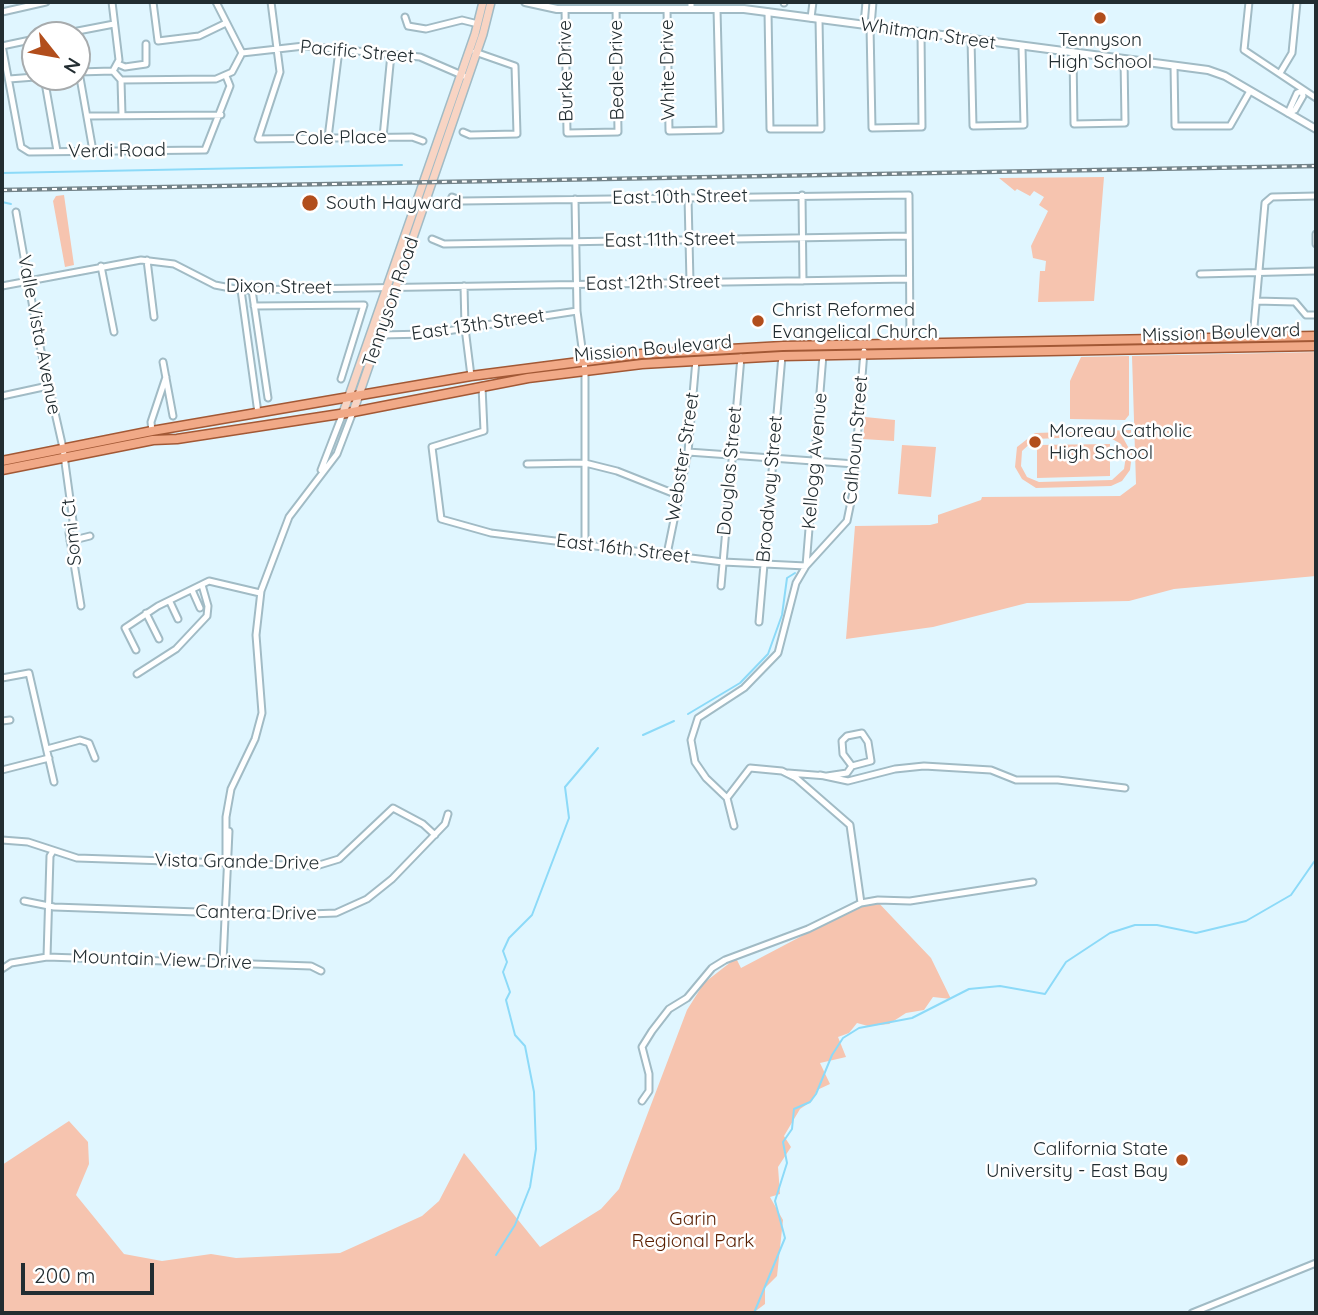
<!DOCTYPE html>
<style>
body{margin:0}
#map{position:relative;width:1318px;height:1315px;overflow:hidden;background:#e0f6ff;font-family:Quicksand,sans-serif}
canvas{display:block}
.frame{position:absolute;inset:0;border:4px solid #222d31;pointer-events:none}
.north{position:absolute;left:21px;top:21px;width:70px;height:70px;box-sizing:border-box;background:#fff;border:2px solid #a7abad;border-radius:50%;rotate:121deg;font-size:19px;font-weight:700;line-height:28px;text-align:center;color:#222d31}
.north::after{content:'';display:block;margin:auto;width:24px;height:32px;background:#b24e1c;clip-path:polygon(50% 0,100% 100%,50% 72%,0 100%)}
.scale{position:absolute;left:21px;top:1263px;width:133px;height:32px;box-sizing:border-box;border:4px solid #222d31;border-top:0;padding-left:9px;font-size:21px;line-height:24px;white-space:nowrap;color:#222d31;-webkit-text-stroke:5px #fff;paint-order:stroke}
</style>
<div id="map">
<canvas width="1318" height="1315"></canvas>
<div class="frame"></div>
<div class="north">N</div>
<div class="scale">200 m</div>
</div>
<script>
const ctx = document.querySelector('canvas').getContext('2d');
ctx.lineJoin = 'round';
function fillPath(path, color) { ctx.fillStyle = color; ctx.fill(path, 'evenodd'); }
const toPath = rows => new Path2D(rows.map(r => 'M' + r).join(''));
function stroke(path, color, width, dash) { ctx.strokeStyle = color; ctx.lineWidth = width; ctx.lineCap = dash ? 'butt' : 'round'; ctx.setLineDash(dash || []); ctx.stroke(path); }
function write(font, color, halo, rows, align = 'center') {
  ctx.font = font + ' Quicksand,sans-serif'; ctx.lineWidth = 5; ctx.setLineDash([]); ctx.textBaseline = 'middle'; ctx.strokeStyle = halo; ctx.fillStyle = color; for (const [text, x, y, turn = 0] of rows) {
    ctx.save(); ctx.translate(x, y); ctx.rotate((+turn || 0) * Math.PI / 180); ctx.textAlign = isNaN(turn) ? turn : align; if (halo) ctx.strokeText(text, 0, 0); ctx.fillText(text, 0, 0); ctx.restore();
  }
}
const green = toPath([
 [1104,177,1094,301,1038,302,1040,271,1045,271,1046,261,1033,258,1031,246,1048,211,1039,205,1044,197,1034,191,1030,196,1017,189,1015,191,999,178],
 [64,195,74,265,65,267,53,201,56,196],
 [1316,352,1316,576,1174,589,1129,601,1027,603,933,627,846,639,855,526,930,525,938,523,938,515,981,500,982,497,1120,496,1136,484,1132,356],
 [1129,356,1129,415,1125,420,1070,419,1070,381,1081,357],
 [865,417,895,420,894,441,863,439],
 [1131,430,1131,436,1122,436,1132,454,1130,470,1122,481,1111,486,1036,488,1022,479,1015,467,1017,447,1035,433],
 [1107,436,1121,444,1126,456,1124,469,1112,480,1039,482,1027,477,1021,466,1022,451,1035,439],
 [1110,444,1110,476,1037,478,1037,445],
 [902,445,936,447,931,497,898,494],
 [874,898,931,958,951,999,933,997,924,1010,906,1013,889,1024,868,1026,857,1023,849,1033,838,1037,846,1057,820,1063,830,1084,817,1090,812,1101,800,1109,784,1136,791,1147,778,1167,780,1194,770,1197,783,1220,777,1276,765,1288,765,1304,753,1313,2,1313,2,1165,69,1121,88,1142,89,1164,76,1195,124,1254,162,1261,211,1254,236,1258,340,1253,422,1216,439,1201,464,1153,540,1247,601,1209,619,1189,687,1010,704,983,736,958,741,968]
]);
const stream = toPath([
 [2,173,402,165],
 [2,202,11,204],
 [688,714,740,683,768,654,782,615,787,578,795,573],
 [643,735,674,721],
 [496,1255,515,1225,530,1187,536,1149,534,1092,525,1046,515,1035,506,1000,510,992,503,972,507,962,503,951,509,938,532,915,569,818,565,787,598,748],
 [754,1313,785,1238,775,1201,787,1163,783,1142,792,1129,794,1109,810,1102,816,1094,832,1055,843,1038,859,1028,912,1018,969,989,1000,986,1045,994,1066,962,1110,933,1135,925,1157,925,1196,933,1246,921,1291,895,1316,859]
]);
const minor = toPath([
 [112,2,119,60,113,71,121,80,122,115],
 [153,2,158,41,199,36,226,23],
 [216,2,242,53],
 [271,2,280,72,258,139,412,137,423,141],
 [691,2,691,9],
 [784,2,784,3],
 [1249,2,1244,50,1316,98],
 [565,9,567,133,618,132,616,9],
 [667,9,669,131,720,130,717,9],
 [2,12,46,2],
 [768,12,770,129,821,129,819,19],
 [405,17,408,26,426,29,462,20,478,24],
 [811,18,813,2],
 [864,25,866,2],
 [870,26,872,128,922,127,921,33],
 [871,26,873,2],
 [57,35,114,24],
 [971,39,973,126,1024,125,1022,47],
 [2,45,21,147,29,152,205,150,230,86,226,76],
 [2,46,35,39],
 [1073,52,1074,124,1125,123,1124,59],
 [242,53,304,46,420,57,464,76],
 [118,64,125,67,146,64,146,44],
 [1174,66,1175,126,1230,126,1250,91],
 [78,72,113,71],
 [79,72,93,151],
 [1280,73,1292,53,1297,2],
 [44,77,57,151],
 [9,79,35,77],
 [121,80,216,79,232,72,242,53],
 [1288,113,1295,110,1303,96,1302,91],
 [1288,113,1297,93,1302,91],
 [88,116,221,115],
 [463,132,470,135,517,134,515,66,475,52],
 [383,137,391,54],
 [328,138,339,50],
 [802,195,803,281],
 [452,197,462,201,909,195,910,344],
 [688,197,690,282],
 [575,199,577,311,585,370,585,545],
 [16,212,39,342,63,448,73,521,69,533,81,606],
 [1316,234,1316,244],
 [432,239,444,244,908,236],
 [147,260,154,317],
 [101,266,114,332],
 [1200,274,1316,271],
 [2,286,141,260,174,264,215,285,241,290,909,279],
 [464,286,465,328,471,376],
 [241,290,258,413],
 [252,290,268,398],
 [1256,301,1295,302,1306,315,1316,315],
 [254,306,364,305,341,379],
 [380,335,427,334,577,311],
 [1253,338,1265,203,1272,197,1316,196],
 [163,362,173,416],
 [482,386,484,431,432,447,441,519,491,533,723,562,806,566,823,355],
 [2,396,48,386],
 [152,431,151,422,166,377],
 [688,452,855,464],
 [527,464,585,463,617,471,680,496],
 [321,470,343,413],
 [70,541,90,536],
 [667,554,688,452,696,360],
 [721,586,741,357],
 [192,590,200,608],
 [170,602,178,619],
 [146,613,159,639],
 [759,622,782,356],
 [136,650,125,628,158,606,209,581,260,593],
 [137,674,176,649,207,616,208,606,202,585],
 [2,678,29,673,54,782],
 [2,721,10,720],
 [47,749,80,740,89,743,95,758],
 [2,770,49,758],
 [788,773,827,776,847,773,852,766,871,761,868,742,862,733,847,736,842,741,843,754,852,766],
 [820,775,848,781,895,769,924,766,991,770,1016,780,1058,780,1125,788],
 [727,798,706,778,695,762,691,740,698,718,744,688,778,653,796,583,806,566,847,521,853,492,864,351],
 [734,826,727,798,750,768,782,771,796,778,850,825,861,903],
 [2,840,28,842,77,858,316,866,339,859,393,808,423,824,435,835],
 [226,857,226,817,231,789,255,739,262,713,256,635,261,591,289,517,337,454,353,412],
 [24,901,54,907,284,915,336,913,367,899,392,879,445,824,448,814],
 [47,957,50,856,53,851],
 [223,962,229,831],
 [2,969,11,963,47,957,311,966,321,971],
 [642,1101,649,1091,649,1074,642,1047,652,1031,669,1009,687,998,712,968,725,960,808,929,861,903,878,900,910,901,1033,882],
 [1192,1313,1316,1263]
]);
const tertiary = toPath([
 [525,2,557,9,744,9,1208,70,1225,76,1316,129]
]);
const secondary = toPath([
 [353,412,483,34,491,2],
 [343,413,475,34,483,2]
]);
const primary = toPath([
 [2,461,152,431,471,376,641,354,783,346,1316,336],
 [2,470,153,440,177,439,353,412,528,378,642,364,782,356,1316,346]
]);
const rail = toPath([
 [2,190,1316,166]
]);
const markers = [
 [1100,18,7,"#b24e1c"],
 [310,203,9,"#b24e1c"],
 [758,321,7,"#b24e1c"],
 [1035,442,7,"#b24e1c"],
 [1182,1160,7,"#b24e1c"]
];
const streetNames = [
 ["Whitman Street",928,34,8],
 ["Pacific Street",357,52,5],
 ["Beale Drive",617,70,-91],
 ["White Drive",668,70,-91],
 ["Burke Drive",566,71,-91],
 ["Cole Place",341,138,-1],
 ["Verdi Road",117,151,-1],
 ["East 10th Street",680,197,-1],
 ["East 11th Street",670,240,-1],
 ["East 12th Street",653,283,-1],
 ["Dixon Street",279,287,1],
 ["Tennyson Road",391,302,-71],
 ["East 13th Street",478,325,-8],
 ["Mission Boulevard",1221,333,-2],
 ["Valle Vista Avenue",39,335,79],
 ["Mission Boulevard",653,349,-5],
 ["Calhoun Street",856,440,-85],
 ["Webster Street",683,457,-81],
 ["Kellogg Avenue",815,461,-85],
 ["Douglas Street",730,471,-85],
 ["Broadway Street",770,489,-85],
 ["Somi Ct",72,532,-96],
 ["East 16th Street",623,549,7],
 ["Vista Grande Drive",237,862,1],
 ["Cantera Drive",256,913,1],
 ["Mountain View Drive",162,960,2]
];
const poiNames = [
 ["Tennyson",1100,40,"center"],
 ["High School",1100,62,"center"],
 ["South Hayward",326,203],
 ["Christ Reformed",772,310],
 ["Evangelical Church",772,332],
 ["Moreau Catholic",1049,431],
 ["High School",1049,453],
 ["California State",1168,1149,"right"],
 ["University - East Bay",1168,1171,"right"]
];
const parkNames = [
 ["Garin",693,1219],
 ["Regional Park",693,1241]
];
fillPath(green, '#f6c4af');
stroke(stream, '#8cdaf8', 2);
stroke(minor, '#a1bbc5', 9);
stroke(tertiary, '#a1bbc5', 10);
stroke(secondary, '#a1bbc5', 10);
stroke(primary, '#a25835', 11);
stroke(minor, '#fff', 5);
stroke(tertiary, '#fff', 6);
stroke(secondary, '#f8d4c3', 7);
stroke(primary, '#f1a987', 8);
stroke(rail, '#738389', 4.5);
stroke(rail, '#fff', 2, [5]);
for (const [x, y, r, color] of markers) { const dot = new Path2D(); dot.arc(x, y, r, 0, 2 * Math.PI); ctx.fillStyle = color; ctx.fill(dot); stroke(dot, '#fff', 2.5); }
write('19px', '#222d31', '#fff', streetNames);
write('19px', '#222d31', '#fff', poiNames, 'left');
write('19px', '#581e00', '#fff', parkNames);
</script>
